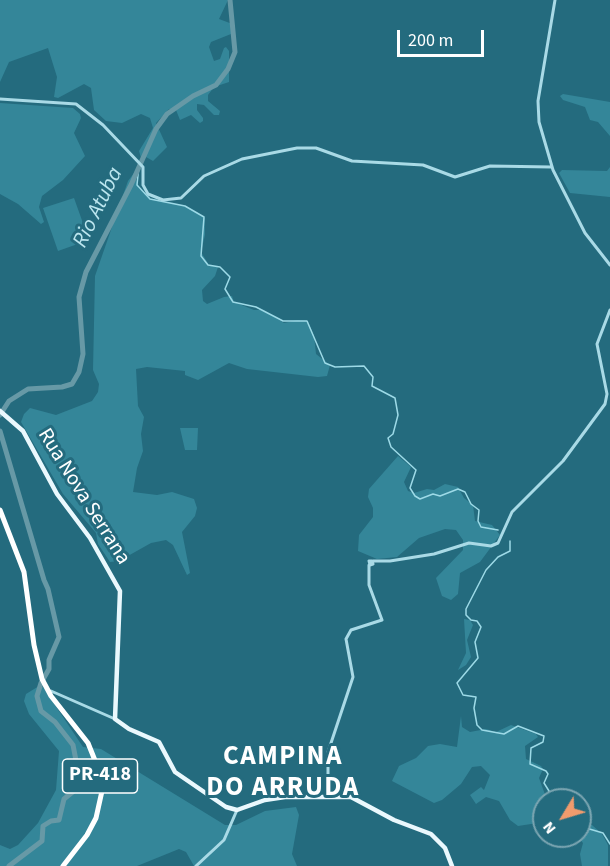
<!DOCTYPE html>
<style>
body{margin:0}
#map{position:relative;width:610px;height:866px;overflow:hidden;background:#246b7e;font-family:"Source Sans 3",sans-serif}
canvas{display:block}
.north{position:absolute;left:532px;top:788px;width:60px;height:60px;box-sizing:border-box;background:#246b7e;border:2px solid #7ca6b2;border-radius:50%;rotate:232deg;font-size:16px;font-weight:700;line-height:24px;text-align:center;color:#fff}
.north::after{content:'';display:block;margin:auto;width:21px;height:27px;background:#f09b6d;clip-path:polygon(50% 0,100% 100%,50% 72%,0 100%)}
.scale{position:absolute;left:397px;top:30px;width:87px;height:27px;box-sizing:border-box;border:3px solid #fff;border-top:0;padding-left:8px;font-size:18px;line-height:21px;white-space:nowrap;color:#fff;-webkit-text-stroke:4px #246b7e;paint-order:stroke}
</style>
<div id="map">
<canvas width="610" height="866"></canvas>
<div class="north">N</div>
<div class="scale">200 m</div>
</div>
<script>
const ctx = document.querySelector('canvas').getContext('2d');
ctx.lineJoin = 'round';
function fillPath(path, color) { ctx.fillStyle = color; ctx.fill(path, 'evenodd'); }
const toPath = rows => new Path2D(rows.map(r => 'M' + r).join(''));
function stroke(path, color, width, dash) { ctx.strokeStyle = color; ctx.lineWidth = width; ctx.lineCap = dash ? 'butt' : 'round'; ctx.setLineDash(dash || []); ctx.stroke(path); }
function write(font, color, halo, rows, align = 'center') {
  ctx.font = font + ' "Source Sans 3",sans-serif'; ctx.lineWidth = 6; ctx.setLineDash([]); ctx.textBaseline = 'middle'; ctx.strokeStyle = halo; ctx.fillStyle = color; for (const [text, x, y, turn = 0] of rows) {
    ctx.save(); ctx.translate(x, y); ctx.rotate((+turn || 0) * Math.PI / 180); ctx.textAlign = isNaN(turn) ? turn : align; if (halo) ctx.strokeText(text, 0, 0); ctx.fillText(text, 0, 0); ctx.restore();
  }
}
const green = toPath([
 [0,0,228,0,219,19,235,25,235,30,231,34,211,42,209,47,214,61,220,59,224,48,226,47,229,51,229,82,214,87,208,95,208,101,220,111,219,115,214,115,204,105,197,104,197,110,203,118,203,121,200,123,191,115,180,120,176,110,169,109,156,123,167,147,153,161,146,157,141,158,139,151,153,128,150,118,141,114,122,123,106,121,94,110,91,88,84,84,58,98,54,97,57,77,48,48,9,62,0,82],
 [563,94,610,102,610,136,598,122,590,120,585,107,563,100,560,96],
 [0,103,73,108,80,114,81,118,74,133,85,156,63,180,42,196,39,207,44,222,41,224,18,204,0,194],
 [610,167,610,197,570,193,559,173,562,170,607,171],
 [134,173,139,188,151,199,186,206,205,218,205,235,201,252,209,265,218,267,215,276,202,290,203,301,207,304,224,297,232,296,234,302,254,310,263,310,284,323,297,320,308,321,314,336,316,354,330,365,327,376,318,377,247,369,229,363,198,380,185,375,185,371,147,367,136,369,138,406,144,417,141,434,143,451,137,468,133,492,157,495,172,492,194,499,197,508,195,516,182,532,190,573,187,575,173,545,166,540,151,543,119,561,110,562,98,544,96,533,63,494,21,422,24,414,30,408,56,415,92,401,98,392,99,384,93,370,95,276,128,181],
 [74,198,89,240,58,251,43,208],
 [180,428,198,428,197,450,185,450],
 [398,456,411,467,404,482,408,491,414,493,427,489,434,490,445,484,458,487,464,498,473,505,475,521,492,525,500,535,480,562,460,573,458,594,451,600,442,596,436,578,463,550,463,540,456,530,445,529,419,538,397,557,377,559,358,551,359,535,373,517,373,508,368,497,369,489],
 [464,619,470,620,473,625,467,640,471,657,466,665,458,670,466,653],
 [39,686,43,687,83,747,101,749,225,825,236,825,265,811,296,807,299,815,292,854,297,866,194,866,186,852,179,849,137,866,0,866,0,845,10,849,18,845,38,823,56,790,59,751,29,714,24,701,26,694],
 [461,716,462,727,470,732,486,729,496,732,511,725,536,734,538,737,525,746,526,759,541,766,543,769,539,778,547,800,544,800,544,822,518,826,510,820,499,801,486,797,476,804,470,795,481,787,484,790,490,775,481,766,472,767,461,784,442,800,434,803,392,781,399,766,416,758,428,746,440,744,457,747],
 [580,823,592,825,602,834,608,845,608,866,582,866,580,854,583,843,577,836,580,836]
]);
const stream = toPath([
 [139,165,137,185,150,199,185,206,204,217,201,256,208,265,220,267,230,277,225,289,233,302,256,307,283,321,307,321,325,363,335,367,364,366,373,377,372,386,395,398,398,415,393,434,388,438,391,447,416,470,410,488,415,496,420,499,433,494,440,496,458,489,465,492,471,504,479,510,478,521,481,527,498,530],
 [510,541,510,551,498,557,486,570,466,609,466,615,471,620,477,621,481,627,475,642,478,658,457,683,463,695,476,697,474,708,477,725,482,730,504,734,518,726,544,736,543,742,531,748,530,764,546,771,548,774,544,783,549,791,550,800],
 [580,822,586,828,603,833,610,844]
]);
const river = toPath([
 [0,415,9,401,28,389,62,387,72,384,79,372,83,354,79,297,86,272,131,185,156,129,167,114,193,96,216,85,228,69,235,52,230,0],
 [0,431,44,580,48,589,59,637,49,660,49,669,41,683,37,696,41,711,55,722,73,745,79,776,71,780,71,783,80,786,64,799,59,820,51,821,43,826,42,841,9,866]
]);
const minor = toPath([
 [555,0,538,101,539,122,553,170,585,233,610,265],
 [0,99,76,104,103,125,143,167,143,185,148,194,163,200,181,198,204,176,242,159,297,148,316,148,352,161,423,165,455,177,490,166,551,167],
 [369,561,372,561,373,564,370,565,369,561],
 [373,561,390,561,434,554,469,543,491,546,498,543,512,512,563,461,605,404,607,394,597,344,610,310],
 [51,691,115,719],
 [328,797,328,752,353,677,346,639,351,630,382,620,369,585,369,565],
 [196,866,224,840,237,810]
]);
const major = toPath([
 [0,411,23,431,57,494,90,538,120,591,115,719,129,729,159,742,175,772,226,807,237,810,265,800,285,797,351,797,394,820,431,834,445,848,452,866]
]);
const highway = toPath([
 [0,510,24,572,34,645,42,679,51,696,88,743,100,773,102,791,96,818,87,835,63,866]
]);
const shields = [
 [100,776,75]
];
const shieldNames = [
 ["PR-418",100,776]
];
const streetNames = [
 ["Rua Nova Serrana",83,497,58]
];
const waterNames = [
 ["Rio Atuba",99,208,-64]
];
const districtNames = [
 ["CAMPINA",283,758],
 ["DO ARRUDA",283,789]
];
fillPath(green, '#348699');
stroke(stream, '#9ddae7', 1.5);
stroke(river, '#6799a6', 5);
stroke(minor, '#a9dae6', 3);
stroke(major, '#eaf8fd', 4.5);
stroke(highway, '#fff', 5);
for (const [x, y, w] of shields) { const box = new Path2D(); box.roundRect(x - w / 2, y - 17, w, 34, 4.5); ctx.fillStyle = '#246b7e'; ctx.fill(box); stroke(box, '#fff', 1.5); }
write('bold 20px', '#fff', null, shieldNames);
write('21px', '#fff', '#246b7e', streetNames);
write('italic 22px', '#bce6ef', '#246b7e', waterNames);
ctx.letterSpacing = '1.5px';
write('bold 27px', '#fff', '#246b7e', districtNames);
ctx.letterSpacing = '0px';
</script>
